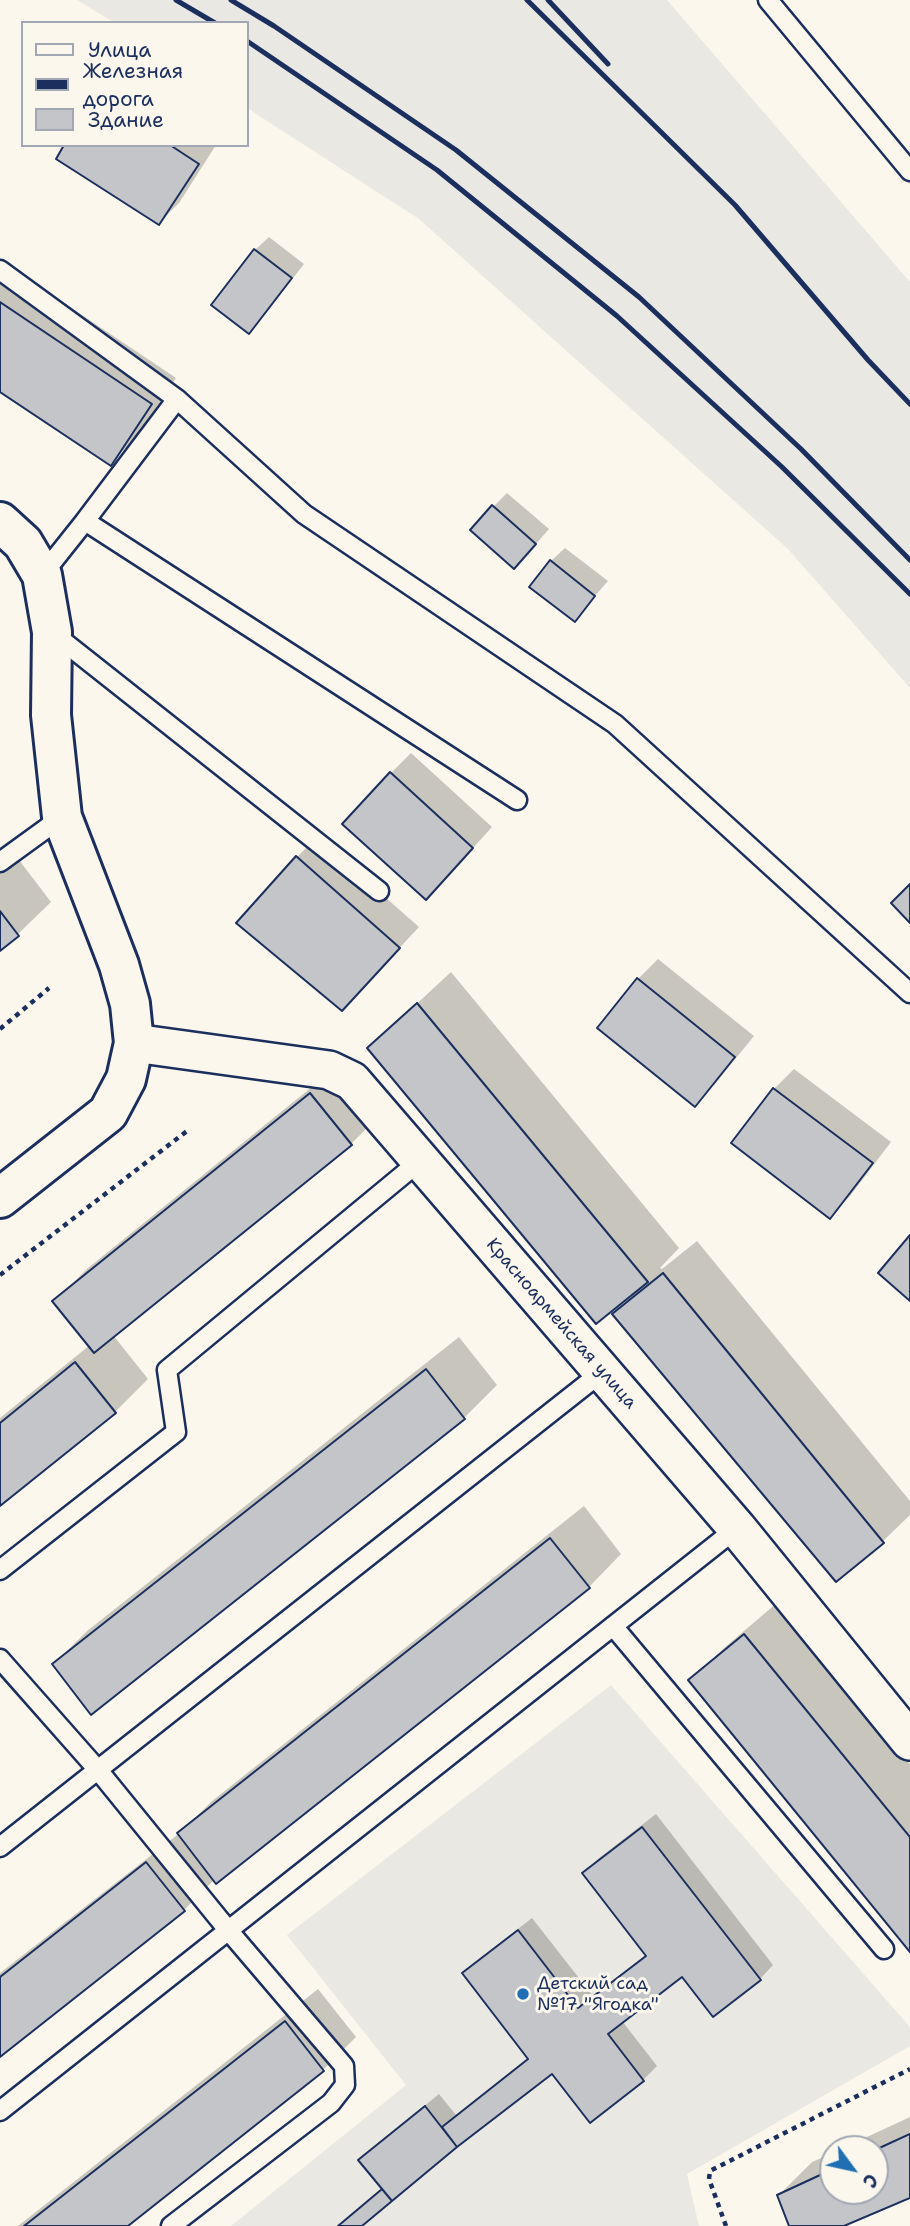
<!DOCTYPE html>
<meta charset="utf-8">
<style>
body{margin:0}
#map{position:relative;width:910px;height:2226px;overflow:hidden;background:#fbf7ec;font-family:"Shantell Sans",sans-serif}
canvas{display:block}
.legend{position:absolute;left:21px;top:21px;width:228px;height:126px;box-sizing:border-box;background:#fbf7ec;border:2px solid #a1a7b3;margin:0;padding:9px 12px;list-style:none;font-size:21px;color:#1b2f5e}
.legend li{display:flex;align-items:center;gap:14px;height:35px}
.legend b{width:35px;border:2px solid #a1a7b3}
.north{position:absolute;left:819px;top:2135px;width:70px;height:70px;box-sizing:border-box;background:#fbf7ec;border:2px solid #a1a7b3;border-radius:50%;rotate:123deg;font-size:19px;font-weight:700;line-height:28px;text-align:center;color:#1b2f5e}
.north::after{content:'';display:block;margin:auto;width:24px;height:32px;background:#1f6fb2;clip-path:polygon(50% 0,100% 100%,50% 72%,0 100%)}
</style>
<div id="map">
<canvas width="910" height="2226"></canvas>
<ul class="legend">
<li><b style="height:9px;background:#fbf7ec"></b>Улица</li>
<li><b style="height:9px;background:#1b2f5e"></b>Железная дорога</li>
<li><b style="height:19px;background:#c3c5c9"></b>Здание</li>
</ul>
<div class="north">С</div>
</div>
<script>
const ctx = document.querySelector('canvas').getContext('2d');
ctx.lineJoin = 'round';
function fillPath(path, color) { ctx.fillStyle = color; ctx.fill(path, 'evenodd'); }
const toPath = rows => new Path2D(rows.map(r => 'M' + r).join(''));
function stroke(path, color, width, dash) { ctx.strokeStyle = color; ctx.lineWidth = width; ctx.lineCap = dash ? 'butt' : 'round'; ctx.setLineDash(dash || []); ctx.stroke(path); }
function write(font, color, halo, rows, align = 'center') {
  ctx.font = font + ' "Shantell Sans",sans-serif'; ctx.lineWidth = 6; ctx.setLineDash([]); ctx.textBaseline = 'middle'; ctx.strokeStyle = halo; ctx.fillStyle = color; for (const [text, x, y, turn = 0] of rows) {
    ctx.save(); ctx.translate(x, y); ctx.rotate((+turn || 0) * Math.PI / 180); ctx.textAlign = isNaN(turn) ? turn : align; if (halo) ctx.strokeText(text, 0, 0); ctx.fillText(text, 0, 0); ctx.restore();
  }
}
const built = toPath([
 [77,0,667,0,910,282,910,688,788,549,419,219,247,108,247,23,115,23],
 [611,1685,910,2027,910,2046,687,2174,699,2226,231,2226,406,2085,287,1935]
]);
const shadow = toPath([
 [66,145,216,145,179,203,159,223],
 [269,237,304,264,262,318,249,332,255,250],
 [0,260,176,378,136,438,110,463,0,390],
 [507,493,549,529,528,553,493,507],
 [565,548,608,581,574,620,551,561],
 [411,753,492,827,446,878,391,773],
 [317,837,419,927,362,988,297,857],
 [16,856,51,902,18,934,0,949,0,869],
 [658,959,754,1036,715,1084,695,1104,638,979],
 [451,972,679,1248,660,1268,662,1269,697,1241,910,1501,910,1515,883,1541,837,1580,614,1314,631,1297,369,1048],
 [344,1061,384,1111,351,1144,113,1335,148,1379,115,1412,0,1504,0,1418,90,1345,55,1301,88,1268],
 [794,1069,891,1142,850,1196,830,1216,734,1143,774,1089],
 [459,1337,497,1385,464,1418,54,1664,87,1631],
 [584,1506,621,1554,589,1587,215,1879,184,1910,0,2055,0,1973,181,1832,212,1801],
 [778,1602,910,1764,910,1949,691,1680,724,1648],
 [656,1814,773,1965,760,1979,682,1974,622,2021,657,2066,643,2080,552,2072,456,2146,360,2226,338,2226,384,2188,360,2160,374,2147,439,2094,456,2115,529,2058,464,1974,478,1960,532,1918,593,1996,647,1954,585,1873,598,1859],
 [318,1989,356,2037,323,2070,125,2226,18,2226],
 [910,2117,910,2196,840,2226,791,2226,779,2195,812,2162,833,2153,833,2191,875,2191,875,2149,841,2149]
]);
const building = toPath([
 [64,145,170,145,199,164,159,225,56,159,64,145],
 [254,249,292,278,249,334,211,305,254,249],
 [0,302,152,404,111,466,0,392,0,302],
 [492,505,536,544,514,569,470,530,492,505],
 [550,560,595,596,575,622,529,587,550,560],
 [390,772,473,848,426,900,342,824,390,772],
 [296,856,400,948,342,1011,236,923,296,856],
 [910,884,910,923,891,903,910,884],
 [0,911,19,936,0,951,0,911],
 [637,978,735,1057,695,1107,597,1028,637,978],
 [417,1003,648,1282,596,1324,367,1048,417,1003],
 [773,1088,873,1163,830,1219,731,1143,773,1088],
 [310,1093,352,1145,94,1353,52,1301,310,1093],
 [910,1235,910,1301,878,1273,910,1235],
 [663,1273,884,1543,836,1582,612,1314,663,1273],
 [75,1362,116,1413,0,1506,0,1423,75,1362],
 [426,1369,465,1419,91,1715,52,1664,426,1369],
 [550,1538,590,1588,216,1884,177,1833,550,1538],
 [744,1634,910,1837,910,1952,688,1680,744,1634],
 [642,1827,761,1980,713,2017,682,1977,608,2034,644,2081,590,2123,552,2074,457,2147,442,2127,528,2059,462,1973,518,1930,578,2008,646,1956,582,1873,642,1827],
 [146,1862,185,1911,0,2057,0,1977,146,1862],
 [285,2021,324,2071,128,2226,24,2226,285,2021],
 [425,2106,457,2147,392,2201,358,2160,425,2106],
 [910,2134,910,2198,844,2226,789,2226,777,2195,833,2169,833,2191,875,2191,875,2150,910,2134],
 [382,2189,392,2201,362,2226,338,2226,382,2189]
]);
const path = toPath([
 [0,1029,49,988],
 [0,1275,187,1131],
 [726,2226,709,2179,710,2171,910,2069]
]);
const lane = toPath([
 [768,0,910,171],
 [0,270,177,399,304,514,615,724,910,993],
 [85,521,517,800],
 [42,575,85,521,177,399],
 [54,634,379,891],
 [0,862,62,817],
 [0,1570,176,1432,167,1370,421,1160],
 [613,1626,884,1949],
 [0,1659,98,1770,228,1930,344,2066,345,2085,331,2103,171,2226],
 [0,1847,602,1372],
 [0,2111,737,1528]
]);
const street = toPath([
 [134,1043,329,1070,352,1081,737,1528,910,1741]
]);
const secondary = toPath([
 [0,522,23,543,42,575,52,632,51,715,62,817,119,965,130,1004,134,1043,126,1079,108,1113,0,1198]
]);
const rail = toPath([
 [176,0,215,23],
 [231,0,274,26,456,150,639,297,801,449,910,560],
 [527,0,735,205,868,360,910,404],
 [548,0,608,64],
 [247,41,437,170,617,316,782,467,910,594]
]);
const markers = [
 [523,1994,7,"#1f6fb2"]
];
const streetNames = [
 ["Красноармейская улица",561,1324,49]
];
const poiNames = [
 ["Детский сад",537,1984],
 ["№17 \"Ягодка\"",537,2005]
];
fillPath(built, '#eae8e2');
fillPath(shadow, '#0003');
fillPath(building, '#c3c5c9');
stroke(building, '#1b2f5e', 2);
stroke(lane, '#1b2f5e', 23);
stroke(street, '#1b2f5e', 42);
stroke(secondary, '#1b2f5e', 44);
stroke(path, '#1b2f5e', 4.5, [5, 5]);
stroke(lane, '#fbf7ec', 18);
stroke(street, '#fbf7ec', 37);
stroke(secondary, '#fbf7ec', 38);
stroke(rail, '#1b2f5e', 5);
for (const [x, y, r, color] of markers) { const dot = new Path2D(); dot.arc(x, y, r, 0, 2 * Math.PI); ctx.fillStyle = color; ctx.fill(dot); stroke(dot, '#fbf7ec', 2.5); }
write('18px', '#1b2f5e', '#fbf7ec', streetNames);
write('18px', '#1b2f5e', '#fbf7ec', poiNames, 'left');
</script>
